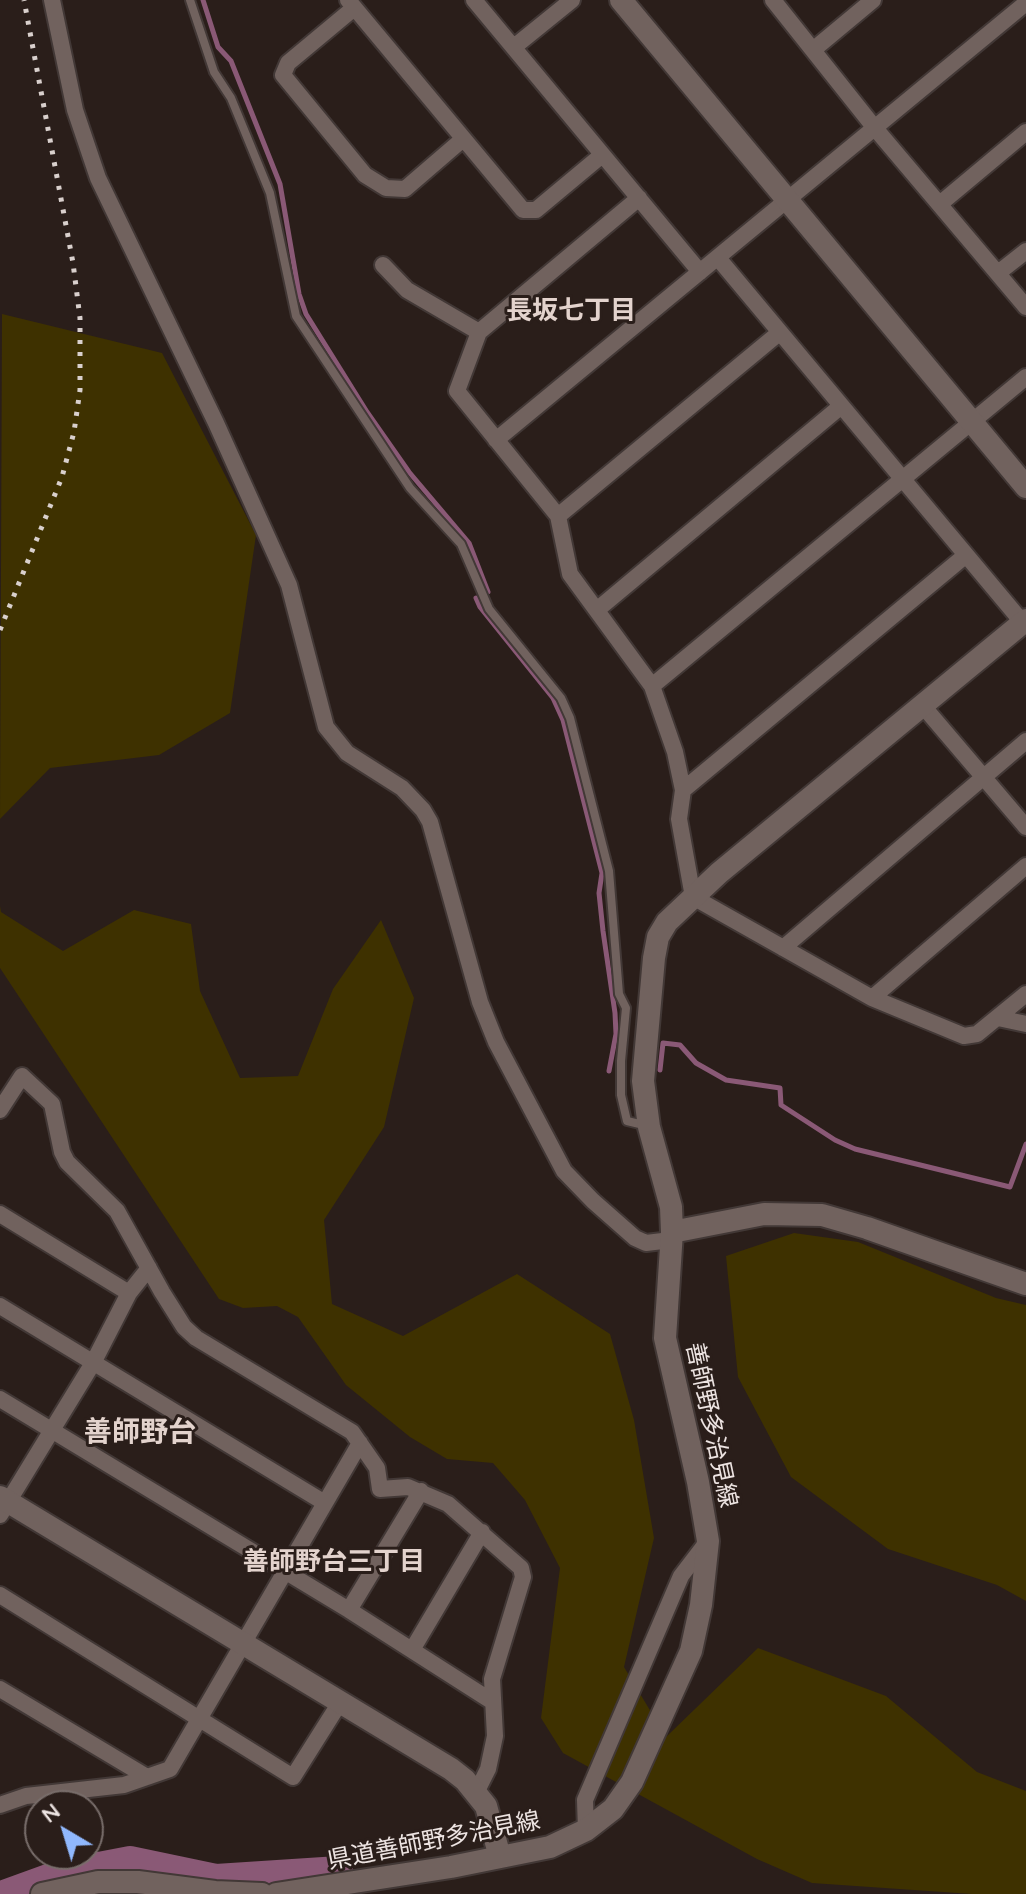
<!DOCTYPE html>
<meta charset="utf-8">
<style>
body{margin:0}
#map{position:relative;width:1026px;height:1894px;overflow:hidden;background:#2a1e1a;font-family:Quicksand,sans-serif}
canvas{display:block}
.north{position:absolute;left:24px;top:1790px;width:80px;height:80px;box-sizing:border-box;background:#2a1e1a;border:2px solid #786d6a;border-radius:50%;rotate:322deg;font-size:22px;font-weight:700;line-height:32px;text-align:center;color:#ede4e2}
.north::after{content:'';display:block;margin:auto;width:28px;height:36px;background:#90b8fd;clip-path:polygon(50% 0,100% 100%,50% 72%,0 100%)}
</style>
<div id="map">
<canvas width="1026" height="1894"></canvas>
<div class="north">N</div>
</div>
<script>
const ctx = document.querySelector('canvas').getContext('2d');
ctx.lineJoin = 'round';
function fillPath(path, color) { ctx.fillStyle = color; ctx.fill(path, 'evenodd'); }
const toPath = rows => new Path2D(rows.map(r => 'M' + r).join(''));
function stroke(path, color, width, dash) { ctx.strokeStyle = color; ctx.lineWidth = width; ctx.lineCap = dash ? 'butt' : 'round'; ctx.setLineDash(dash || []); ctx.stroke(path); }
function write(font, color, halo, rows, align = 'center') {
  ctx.font = font + ' Quicksand,"Noto Sans JP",sans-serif'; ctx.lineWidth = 6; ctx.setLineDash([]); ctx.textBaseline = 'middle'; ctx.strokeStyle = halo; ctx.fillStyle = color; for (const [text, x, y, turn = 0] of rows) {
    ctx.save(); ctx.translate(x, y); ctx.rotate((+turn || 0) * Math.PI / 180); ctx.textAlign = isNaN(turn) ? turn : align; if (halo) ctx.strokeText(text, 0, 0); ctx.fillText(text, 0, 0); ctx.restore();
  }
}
const green = toPath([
 [2,314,162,353,256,535,230,713,159,755,50,768,0,819],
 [0,906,1,912,63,951,134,910,191,924,200,991,240,1078,298,1076,333,989,381,920,414,998,384,1127,324,1220,332,1304,403,1336,517,1274,610,1334,634,1420,654,1538,624,1667,666,1737,758,1648,886,1696,977,1772,1026,1791,1026,1894,972,1894,812,1883,757,1859,563,1753,541,1718,560,1568,525,1500,493,1463,447,1459,410,1437,346,1385,298,1317,277,1306,243,1308,219,1299,0,968],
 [794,1233,858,1242,996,1298,1026,1305,1026,1601,997,1585,888,1549,791,1477,738,1377,726,1256]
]);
const stream = toPath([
 [203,0,218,47,231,61,280,184,299,294,306,314,367,412,409,472,469,543,488,592],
 [476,598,480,607,553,698,563,720,602,873,599,893,603,931,615,1013,616,1034,609,1071],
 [660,1070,663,1043,680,1045,696,1063,726,1080,780,1088,781,1105,835,1140,855,1149,1010,1187,1026,1144]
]);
const river = toPath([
 [4,1894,62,1873,130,1860,216,1878,339,1870]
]);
const lane = toPath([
 [190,0,214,72,231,98,270,193,296,316,410,488,461,544,489,609,561,698,570,718,609,871,619,994,626,1008,621,1061,621,1095,627,1121,648,1126]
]);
const street = toPath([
 [52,0,75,110,98,178,216,423,289,585,326,727,347,753,402,788,423,810,430,822,480,1002,496,1042,564,1171,593,1201,635,1238,646,1243,671,1240],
 [348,0,523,210,536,210,602,155],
 [474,0,700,272],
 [773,0,874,127,1026,307],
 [354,8,288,63,283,75,365,175,386,188,405,189,463,139],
 [514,47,572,0],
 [813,50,873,0],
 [639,198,479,332,457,391,558,516,570,574,652,686,675,752,683,790,679,819,693,897,872,998,964,1036,977,1034,1026,994],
 [941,203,1026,132],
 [718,258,1023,623],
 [383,265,407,290,479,332],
 [998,273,1026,251],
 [496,440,1026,3],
 [558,516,779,333],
 [598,609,840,407],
 [652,686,1026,377],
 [923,706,1026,827],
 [683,790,966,555],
 [783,948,1026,741],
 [872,998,1026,866],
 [998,1018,1026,1024],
 [0,1110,22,1076,52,1104,62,1152,67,1162,117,1211,162,1292,184,1327,196,1338,352,1432,377,1468,380,1489,408,1487,448,1504,521,1568,523,1577,492,1679,495,1736,488,1769,476,1793],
 [0,1214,129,1293],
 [0,1306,325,1503],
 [0,1399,349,1610,493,1702],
 [0,1515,93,1363,129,1293,149,1268],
 [0,1595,293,1777,339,1704],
 [349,1610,421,1491],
 [412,1650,482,1532],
 [0,1689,147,1777],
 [0,1805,26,1796,124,1785,170,1769,360,1443],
 [586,1830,585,1800,681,1576,707,1542]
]);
const secondary = toPath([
 [621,0,1026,487],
 [672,1232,671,1207,649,1127,643,1081,654,958,658,937,667,922,719,873,1026,620],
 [0,1497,451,1769,465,1780,486,1806,500,1857],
 [42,1894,98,1882,138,1882,215,1892,262,1894],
 [276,1894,451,1867,550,1847,586,1830,613,1809,632,1782,691,1651,701,1605,708,1541,698,1482,665,1338,672,1232,764,1214,822,1215,867,1228,1026,1284]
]);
const rail = toPath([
 [0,630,62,477,74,432,80,390,80,318,73,263,24,0]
]);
const streetNames = [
 ["善師野多治見線",711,1425,78],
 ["県道善師野多治見線",434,1841,-11]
];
const neighbourhoodNames = [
 ["長坂七丁目",571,311],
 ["善師野台三丁目",334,1562]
];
const quarterNames = [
 ["善師野台",140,1433]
];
fillPath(green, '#3e3100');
stroke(stream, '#8a5976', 5);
stroke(river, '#8a5976', 28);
stroke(lane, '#423836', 12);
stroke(street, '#423836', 20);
stroke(secondary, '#423836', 26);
stroke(lane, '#71625e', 8);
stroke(street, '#71625e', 16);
stroke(secondary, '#71625e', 22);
stroke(rail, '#d9d0cd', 5, [4, 8]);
write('24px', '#ede4e2', '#2a1e1a', streetNames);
write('bold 26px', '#e3d3cd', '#2a1e1a', neighbourhoodNames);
write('bold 28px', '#e3d3cd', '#2a1e1a', quarterNames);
</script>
